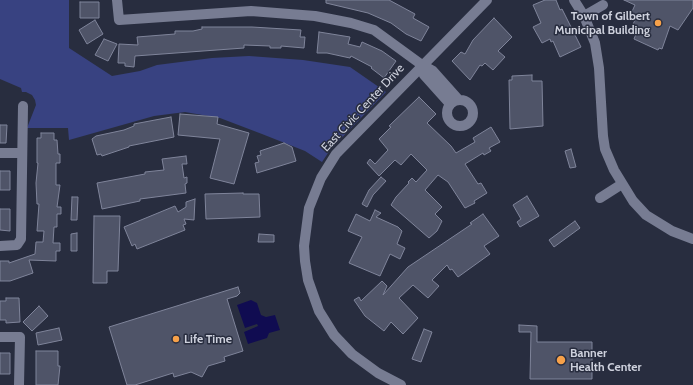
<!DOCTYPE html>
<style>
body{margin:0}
canvas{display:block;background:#282d3f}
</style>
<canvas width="693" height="385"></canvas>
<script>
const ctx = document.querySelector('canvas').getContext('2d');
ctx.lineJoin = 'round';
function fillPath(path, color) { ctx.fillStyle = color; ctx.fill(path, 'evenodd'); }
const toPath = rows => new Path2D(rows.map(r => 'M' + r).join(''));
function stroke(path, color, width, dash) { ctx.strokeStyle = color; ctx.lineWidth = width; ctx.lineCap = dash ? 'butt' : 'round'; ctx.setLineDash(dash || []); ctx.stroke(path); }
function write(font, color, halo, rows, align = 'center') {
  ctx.font = font + ' Cabin,sans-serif'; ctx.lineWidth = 3; ctx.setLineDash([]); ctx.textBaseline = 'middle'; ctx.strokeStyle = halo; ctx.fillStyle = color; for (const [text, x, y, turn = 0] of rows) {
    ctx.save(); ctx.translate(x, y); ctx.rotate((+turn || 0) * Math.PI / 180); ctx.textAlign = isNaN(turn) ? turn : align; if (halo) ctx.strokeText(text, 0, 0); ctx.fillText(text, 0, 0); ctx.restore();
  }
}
const green = toPath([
 [0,0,69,0,69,48,112,76,140,71,157,65,212,58,249,56,303,60,350,67,386,92,330,150,322,162,305,151,262,134,220,118,185,112,154,116,69,140,68,128,27,128,36,105,35,100,32,95,26,92,22,92,21,88,0,79]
]);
const water = toPath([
 [251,300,257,303,261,315,266,317,275,315,280,330,269,333,267,338,248,344,244,332,258,326,257,324,245,328,237,305]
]);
const building = toPath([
 [326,0,389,0,415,14,413,18,429,27,421,41,406,34,391,23,368,13,326,3,326,0],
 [545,0,556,0,560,10,562,9,581,47,560,57,553,41,551,42,550,39,542,43,533,27,541,23,533,5,545,0],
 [624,0,693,0,693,8,678,30,670,26,662,49,659,48,658,50,634,39,636,34,630,31,635,20,629,18,635,5,624,0],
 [80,2,99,2,99,18,80,18,80,2],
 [494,18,512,37,498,51,505,57,493,70,485,63,482,66,480,65,470,80,452,61,461,52,465,54,473,40,494,18],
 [95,20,103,34,87,44,79,30,95,20],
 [202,27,252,27,301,30,300,37,305,37,304,48,281,46,281,48,270,48,270,46,244,45,244,48,135,56,134,67,125,66,125,63,118,63,119,44,138,45,137,37,175,34,175,31,193,31,202,29,202,27],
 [319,32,350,37,348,44,360,47,362,42,382,51,396,61,384,78,371,68,372,67,351,56,350,58,327,53,317,53,319,32],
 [104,39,117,44,108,61,95,55,104,39],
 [532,75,532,81,542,81,543,126,510,129,509,80,512,80,512,76,532,75],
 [419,97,436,114,427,123,451,146,456,153,475,142,473,138,491,127,500,142,489,148,491,151,484,155,483,153,465,164,478,184,481,183,487,193,474,201,475,203,465,208,448,182,438,175,425,190,442,207,435,214,442,221,437,231,429,238,391,205,396,197,409,183,408,182,412,178,416,182,427,170,411,154,401,165,395,160,379,176,367,163,370,159,375,164,388,150,379,139,391,127,389,126,419,97],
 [180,114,218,117,217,124,249,133,234,184,210,178,220,139,178,135,180,114],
 [171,117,174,137,129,146,129,147,102,156,101,154,97,155,92,139,96,136,124,130,134,126,134,124,171,117],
 [0,125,7,125,6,143,0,143,0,125],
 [41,133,54,133,54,140,57,140,58,154,60,154,60,163,56,163,56,185,60,185,57,207,61,207,61,214,57,214,57,227,54,227,53,243,60,243,60,251,56,251,56,261,29,260,33,273,10,281,0,281,0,261,9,261,9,263,35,254,36,242,43,242,44,231,37,231,39,204,37,204,36,183,38,163,37,163,37,138,41,138,41,133],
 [284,143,292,147,296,161,257,173,255,163,259,162,257,156,261,155,260,151,284,143],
 [571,149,576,167,570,168,565,151,571,149],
 [186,156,187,164,182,164,184,178,187,177,187,183,185,184,186,193,140,199,140,201,102,209,97,183,145,174,145,172,164,170,162,159,186,156],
 [0,171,10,171,10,190,0,190,0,171],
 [381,177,386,181,373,195,367,207,362,204,369,190,381,177],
 [243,193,243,194,259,194,260,217,206,219,205,194,243,193],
 [527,196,539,216,520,227,517,222,521,219,513,205,527,196],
 [72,197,78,197,77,220,71,220,72,197],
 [195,199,194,220,184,219,186,224,183,225,185,230,137,249,135,244,132,246,124,227,175,206,178,212,186,207,186,202,195,199],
 [0,209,10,209,10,231,0,230,0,209],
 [375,210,381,213,376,217,398,227,402,231,397,244,405,248,400,259,390,254,380,276,349,263,362,237,348,231,356,214,370,221,375,210],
 [483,214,499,236,484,246,490,254,458,277,452,269,450,270,447,265,432,280,439,286,428,298,413,285,399,298,418,318,403,334,391,322,384,331,365,316,354,300,359,297,361,301,382,281,387,286,383,295,408,267,472,224,470,223,483,214],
 [94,216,120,216,118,271,107,271,107,283,93,283,94,216],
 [575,221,580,228,554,247,549,240,575,221],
 [77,233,77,251,71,251,71,234,77,233],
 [259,234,274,235,274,242,258,242,259,234],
 [238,287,240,293,237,296,227,299,243,351,224,357,225,361,208,366,202,377,191,372,174,377,173,373,135,385,127,385,109,327,238,287],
 [6,298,19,298,20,322,6,323,6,320,0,320,0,301,6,301,6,298],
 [39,306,48,316,32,331,23,322,39,306],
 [519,325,537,326,537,342,592,342,592,379,530,379,531,332,519,332,519,325],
 [59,328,62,340,38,345,36,333,59,328],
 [424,329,432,332,421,362,412,359,424,329],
 [36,351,58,351,58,366,60,366,58,385,36,385,36,351],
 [0,353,10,353,10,374,0,374,0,353]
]);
const minor = toPath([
 [117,0,119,20,251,11,315,16,351,23,374,30,422,65,433,71,458,99],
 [574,0,584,16,595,43,599,68,603,136,605,149,614,170,633,201,646,215,672,231,693,239],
 [584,16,603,5],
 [422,65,424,75,450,104],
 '447 113a13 13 0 1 1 26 0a13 13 0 1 1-26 0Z',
 [0,153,22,153],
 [600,198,622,184],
 [0,246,17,245,21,239,23,106],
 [0,337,20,337,19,385],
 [401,385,378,373,352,354,334,335,319,311,308,280,305,261,304,246,309,208,321,178,336,154,487,0]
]);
const markers = [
 [658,23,4,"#f7a149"],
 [176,339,4,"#f7a149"],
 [561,360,5,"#f7a149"]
];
const poiNames = [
 ["Town of Gilbert",650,16,"right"],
 ["Municipal Building",650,30,"right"],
 ["Life Time",184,339],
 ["Banner",570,353],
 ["Health Center",570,367]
];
const streetNames = [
 ["East Civic Center Drive",363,108,-47]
];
fillPath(green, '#384281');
fillPath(water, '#100c51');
fillPath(building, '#4f5468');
stroke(building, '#7f849a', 1);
stroke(minor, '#777c92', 10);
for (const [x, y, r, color] of markers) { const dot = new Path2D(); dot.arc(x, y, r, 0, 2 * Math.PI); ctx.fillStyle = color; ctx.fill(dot); stroke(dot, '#282d3f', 1.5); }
write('bold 12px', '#ced1dd', '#282d3f', poiNames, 'left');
write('12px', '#ced1dd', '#282d3f', streetNames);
</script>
